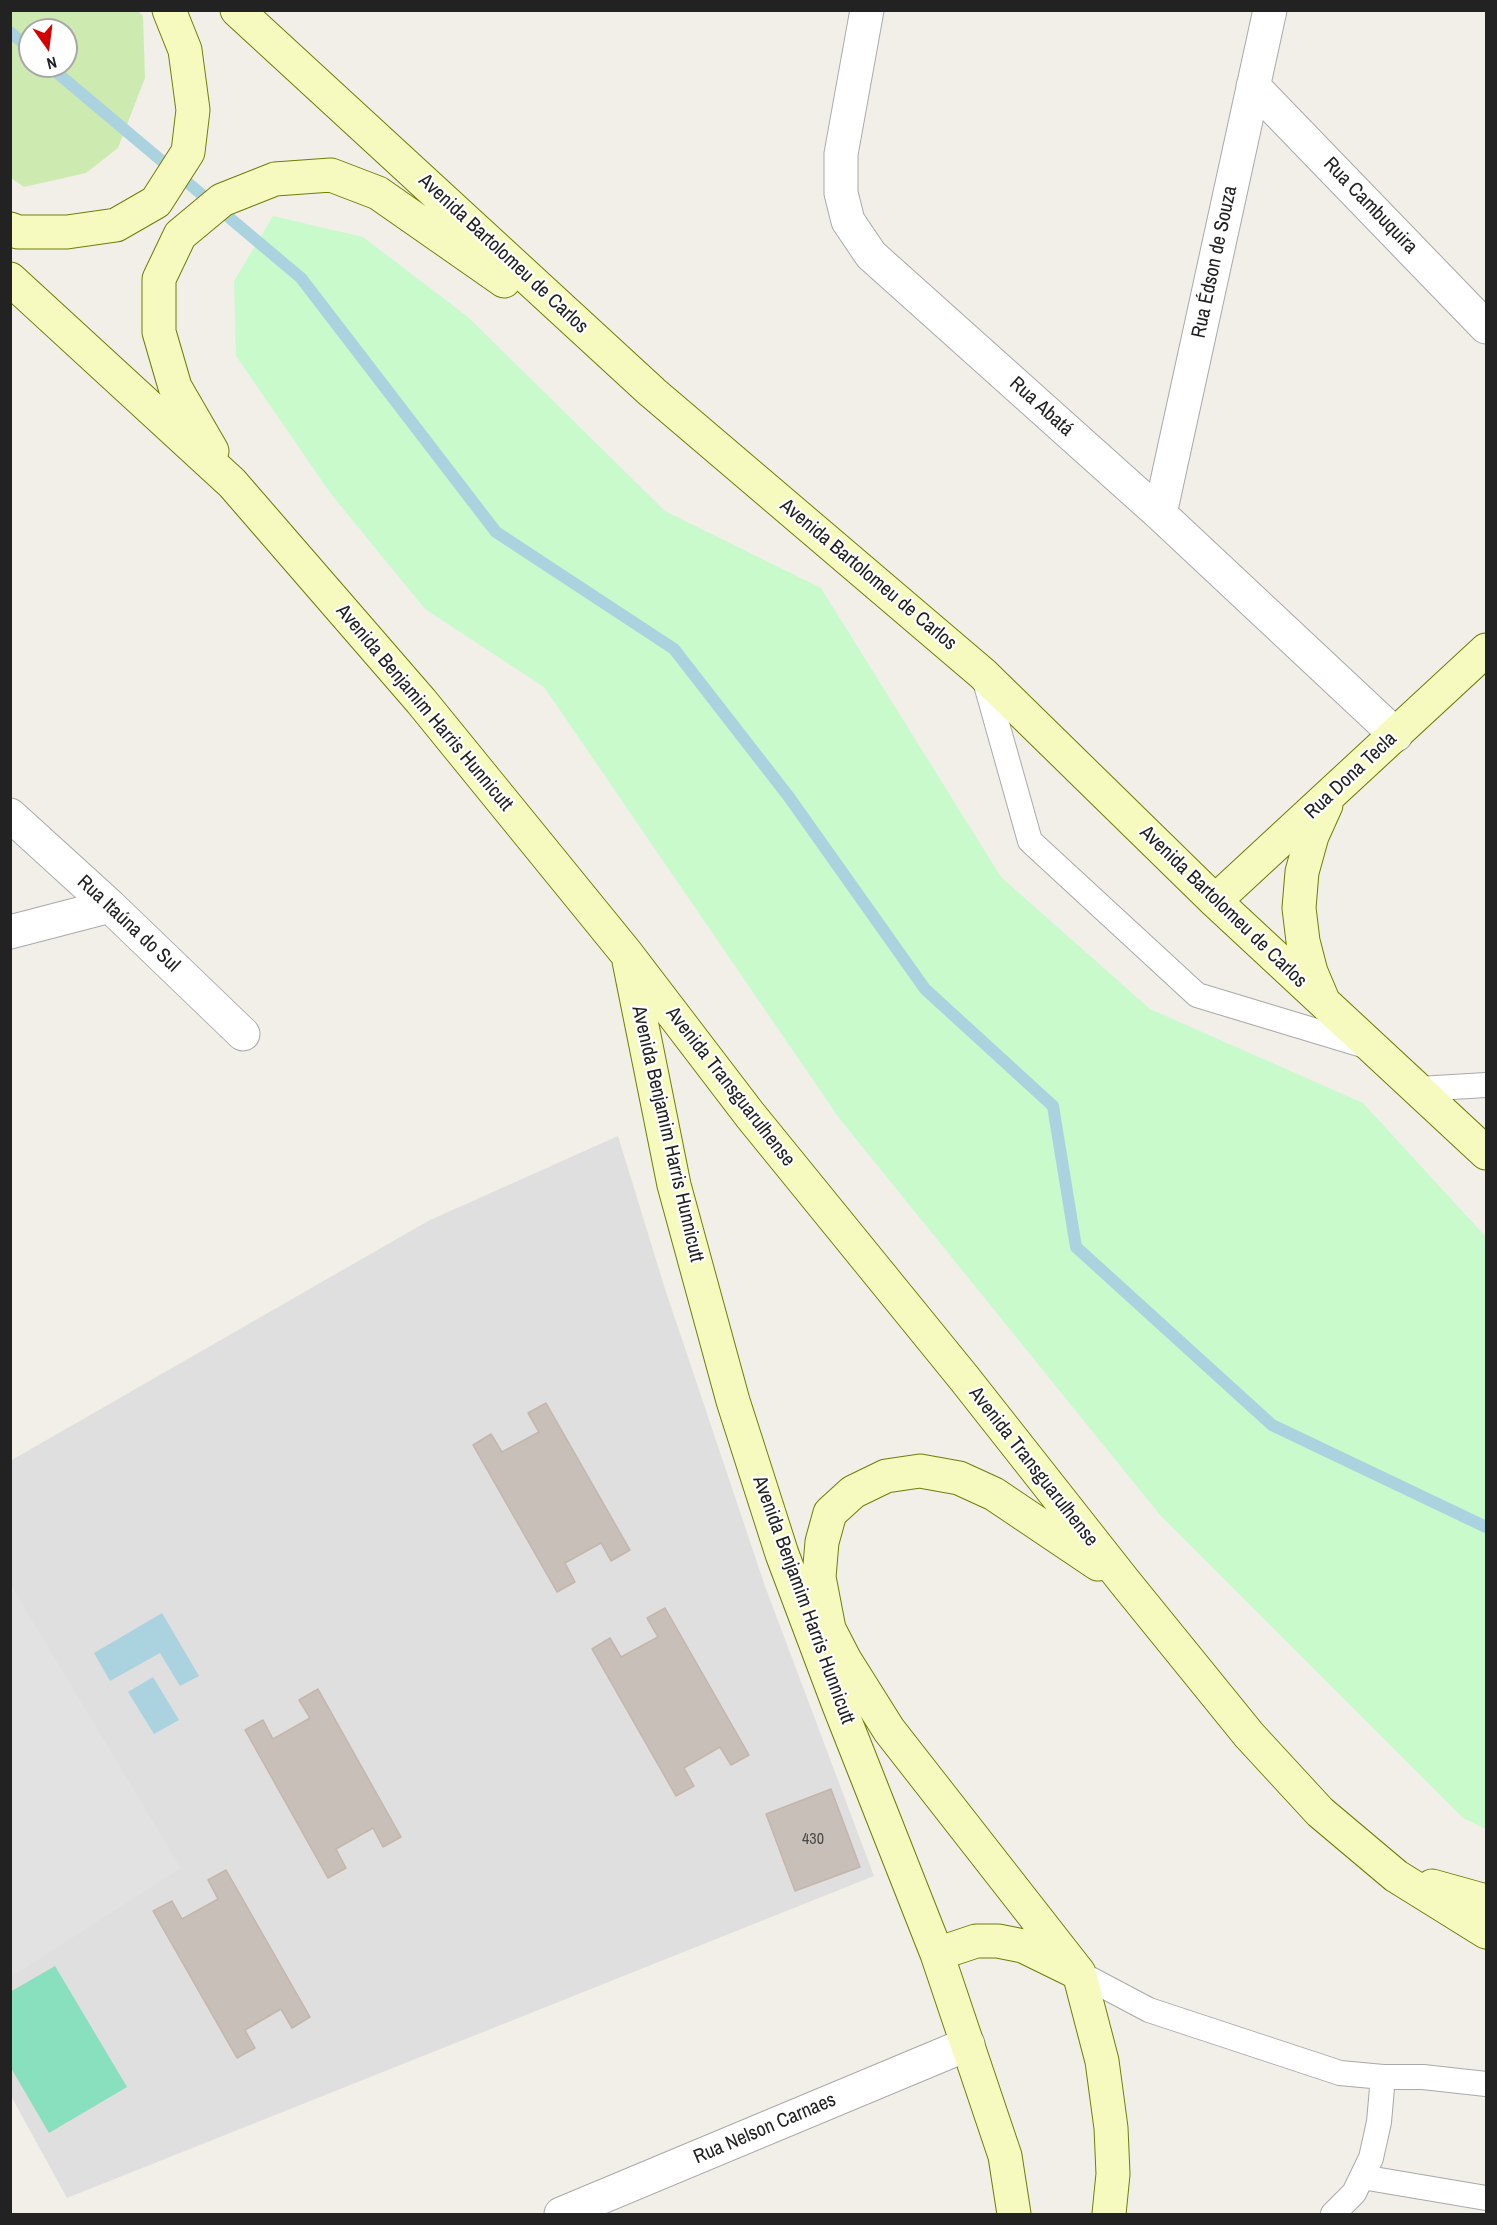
<!DOCTYPE html>
<meta charset="utf-8">
<style>
body{margin:0}
#map{position:relative;width:1497px;height:2225px;overflow:hidden;background:#f2efe9;font-family:"Archivo Narrow",sans-serif}
canvas{display:block}
.frame{position:absolute;inset:0;border:12px solid #222;pointer-events:none}
.north{position:absolute;left:18px;top:18px;width:60px;height:60px;box-sizing:border-box;background:#fff;border:2px solid #a7a7a7;border-radius:50%;rotate:166deg;font-size:16px;font-weight:700;line-height:24px;text-align:center;color:#222}
.north::after{content:'';display:block;margin:auto;width:21px;height:27px;background:#d40000;clip-path:polygon(50% 0,100% 100%,50% 72%,0 100%)}
</style>
<div id="map">
<canvas width="1497" height="2225"></canvas>
<div class="frame"></div>
<div class="north">N</div>
</div>
<script>
const ctx = document.querySelector('canvas').getContext('2d');
ctx.lineJoin = 'round';
function fillPath(path, color) { ctx.fillStyle = color; ctx.fill(path, 'evenodd'); }
const toPath = rows => new Path2D(rows.map(r => 'M' + r).join(''));
function stroke(path, color, width, dash) { ctx.strokeStyle = color; ctx.lineWidth = width; ctx.lineCap = dash ? 'butt' : 'round'; ctx.setLineDash(dash || []); ctx.stroke(path); }
function write(font, color, halo, rows, align = 'center') {
  ctx.font = font + ' "Archivo Narrow",sans-serif'; ctx.lineWidth = 4.5; ctx.setLineDash([]); ctx.textBaseline = 'middle'; ctx.strokeStyle = halo; ctx.fillStyle = color; for (const [text, x, y, turn = 0] of rows) {
    ctx.save(); ctx.translate(x, y); ctx.rotate((+turn || 0) * Math.PI / 180); ctx.textAlign = isNaN(turn) ? turn : align; if (halo) ctx.strokeText(text, 0, 0); ctx.fillText(text, 0, 0); ctx.restore();
  }
}
const residential = toPath([
 [618,1136,665,1289,765,1586,874,1876,67,2198,11,2096,10,1461,428,1221]
]);
const grass = toPath([
 [138,11,143,16,145,78,118,148,86,173,24,187,11,178,11,11],
 [30,30,66,30,66,66,30,66]
]);
const park = toPath([
 [273,216,363,237,468,317,665,511,821,588,1001,877,1150,1009,1363,1103,1486,1237,1486,1829,1463,1818,1160,1515,839,1118,544,687,425,609,331,494,236,356,234,281]
]);
const pitch = toPath([
 [55,1966,127,2087,49,2133,11,2068,10,1992]
]);
const parking = toPath([
 [11,1585,181,1868,11,1977,10,1977]
]);
const water = toPath([
 [162,1613,199,1676,180,1686,160,1653,110,1681,94,1653],
 [153,1677,179,1720,154,1734,128,1692]
]);
const stream = toPath([
 [10,32,30,49],
 [49,66,301,278,496,532,674,649,789,797,925,989,1053,1106,1076,1247,1272,1425,1486,1527]
]);
const building = toPath([
 [546,1403,630,1550,611,1561,601,1543,565,1563,575,1582,557,1592,473,1445,491,1434,502,1452,539,1432,528,1413,546,1403],
 [665,1608,749,1755,731,1765,720,1747,684,1768,694,1786,676,1796,592,1649,610,1638,621,1657,658,1637,647,1618,665,1608],
 [318,1689,401,1837,383,1847,373,1828,336,1849,346,1868,328,1878,245,1730,263,1720,273,1739,310,1718,299,1700,318,1689],
 [831,1789,860,1867,795,1891,766,1814,831,1789],
 [226,1870,310,2017,292,2028,281,2009,245,2030,255,2048,237,2058,153,1911,172,1901,182,1919,218,1899,208,1880,226,1870]
]);
const lane = toPath([
 [983,674,1030,841,1197,995,1369,1047],
 [1419,1089,1486,1085],
 [1079,1973,1149,2010,1340,2073,1383,2077,1423,2077,1486,2084],
 [1362,2177,1486,2198],
 [1333,2214,1354,2193,1371,2158,1379,2122,1383,2077]
]);
const street = toPath([
 [867,10,841,154,841,193,848,221,871,255,1160,514,1396,735],
 [1253,86,1486,327],
 [1160,514,1270,10],
 [10,815,110,906,243,1034],
 [10,932,110,906],
 [561,2214,968,2044]
]);
const secondary = toPath([
 [237,10,652,392,983,674,1215,901,1486,1153],
 [10,229,18,232,67,232,116,225,156,202,188,152,193,110,185,50,169,10],
 [10,279,232,483,421,701,627,954,750,1115,964,1378,1124,1581,1249,1735,1320,1812,1396,1876,1486,1932],
 [212,451,175,387,159,332,159,279,180,235,222,200,275,179,331,175,378,193,504,281],
 [1215,901,1486,650],
 [629,961,674,1185,733,1401,782,1554,838,1703,937,1954,1005,2156,1014,2214],
 [1322,998,1311,972,1303,941,1299,908,1302,872,1312,836,1326,805],
 [1098,1564,994,1494,959,1478,920,1471,886,1476,853,1492,830,1513,822,1542,819,1577,829,1629,845,1660,889,1730,1079,1973,1102,2061,1111,2128,1113,2174,1109,2214],
 [1432,1886,1486,1901],
 [937,1954,976,1941,998,1941,1023,1946,1072,1970]
]);
const numberNames = [
 ["430",813,1840]
];
const streetNames = [
 ["Rua Cambuquira",1370,206,46],
 ["Avenida Bartolomeu de Carlos",503,254,43],
 ["Rua Édson de Souza",1215,262,-78],
 ["Rua Abatá",1041,407,42],
 ["Avenida Bartolomeu de Carlos",868,575,40],
 ["Avenida Benjamim Harris Hunnicutt",424,708,50],
 ["Rua Dona Tecla",1351,776,-43],
 ["Avenida Bartolomeu de Carlos",1223,907,44],
 ["Rua Itaúna do Sul",128,924,43],
 ["Avenida Transguarulhense",730,1087,52],
 ["Avenida Benjamim Harris Hunnicutt",667,1134,77],
 ["Avenida Transguarulhense",1033,1467,52],
 ["Avenida Benjamim Harris Hunnicutt",803,1600,70],
 ["Rua Nelson Carnaes",765,2129,-23]
];
fillPath(residential, '#e0dfdf');
fillPath(grass, '#cdebb0');
fillPath(park, '#c8facc');
fillPath(pitch, '#88e0be');
fillPath(parking, '#e2e2e2');
fillPath(water, '#aad3df');
stroke(stream, '#aad3df', 12);
fillPath(building, '#c7bfb8');
stroke(building, '#c4b6ab', 1.5);
stroke(lane, '#a9a9a9', 26);
stroke(street, '#a9a9a9', 35);
stroke(secondary, '#707d05', 35);
stroke(lane, '#fff', 24);
stroke(street, '#fff', 33);
stroke(secondary, '#f7fabf', 33);
write('16px', '#4b4948', null, numberNames);
write('20px', '#222', '#fff', streetNames);
</script>
